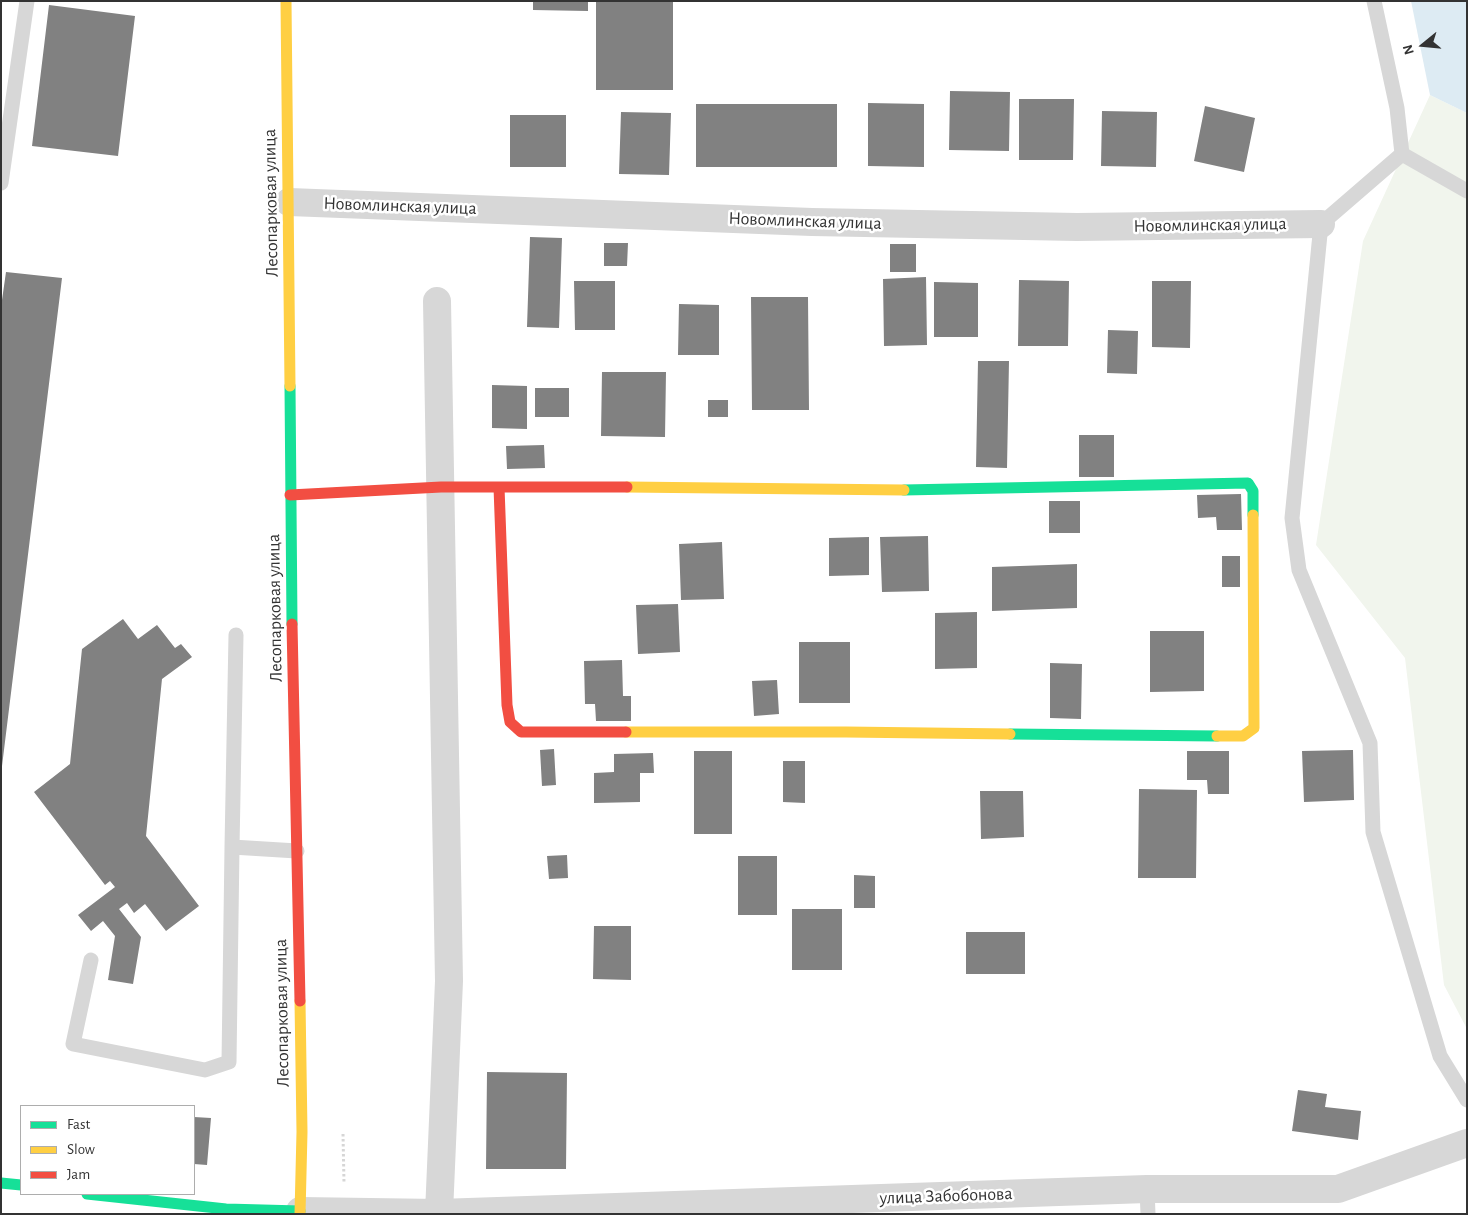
<!DOCTYPE html>
<meta charset="utf-8">
<style>
body{margin:0}
#map{position:relative;width:1468px;height:1215px;overflow:hidden;background:#fff;font-family:"Alegreya Sans",sans-serif}
canvas{display:block}
.frame{position:absolute;inset:0;border:2px solid #333;pointer-events:none}
.legend{position:absolute;left:20px;top:1105px;width:175px;height:90px;box-sizing:border-box;background:#fff;border:1px solid #adadad;margin:0;padding:6px 9px;list-style:none;font-size:15px;color:#333}
.legend li{display:flex;align-items:center;gap:10px;height:25px}
.legend b{width:25px;border:1px solid #adadad}
.north{position:absolute;left:1398px;top:20px;width:50px;height:50px;-webkit-text-stroke:4px #fff;paint-order:stroke;rotate:253deg;font-size:14px;font-weight:700;line-height:20px;text-align:center;color:#333}
.north::after{content:'';display:block;margin:auto;width:18px;height:22px;background:#333;clip-path:polygon(50% 0,100% 100%,50% 72%,0 100%)}
</style>
<div id="map">
<canvas width="1468" height="1215"></canvas>
<div class="frame"></div>
<ul class="legend">
<li><b style="height:6px;background:#16e098"></b>Fast</li>
<li><b style="height:6px;background:#ffcf43"></b>Slow</li>
<li><b style="height:6px;background:#f24e42"></b>Jam</li>
</ul>
<div class="north">N</div>
</div>
<script>
const ctx = document.querySelector('canvas').getContext('2d');
ctx.lineJoin = 'round';
function fillPath(path, color) { ctx.fillStyle = color; ctx.fill(path, 'evenodd'); }
const toPath = rows => new Path2D(rows.map(r => 'M' + r).join(''));
function stroke(path, color, width, dash) { ctx.strokeStyle = color; ctx.lineWidth = width; ctx.lineCap = dash ? 'butt' : 'round'; ctx.setLineDash(dash || []); ctx.stroke(path); }
function write(font, color, halo, rows, align = 'center') {
  ctx.font = font + ' "Alegreya Sans",sans-serif'; ctx.lineWidth = 5; ctx.setLineDash([]); ctx.textBaseline = 'middle'; ctx.strokeStyle = halo; ctx.fillStyle = color; for (const [text, x, y, turn = 0] of rows) {
    ctx.save(); ctx.translate(x, y); ctx.rotate((+turn || 0) * Math.PI / 180); ctx.textAlign = isNaN(turn) ? turn : align; if (halo) ctx.strokeText(text, 0, 0); ctx.fillText(text, 0, 0); ctx.restore();
  }
}
const green = toPath([
 [1430,95,1467,113,1467,1029,1444,985,1405,658,1316,545,1363,241]
]);
const water = toPath([
 [1411,1,1467,1,1467,113,1430,95]
]);
const building = toPath([
 [533,1,588,1,588,11,533,10],
 [596,1,673,1,673,90,596,90],
 [49,5,135,16,118,156,32,146],
 [950,91,1010,92,1009,151,949,150],
 [1019,99,1074,99,1073,160,1019,160],
 [868,103,924,104,924,167,868,166],
 [696,104,837,104,837,167,696,167],
 [1205,106,1255,118,1244,172,1194,161],
 [1102,111,1157,112,1156,167,1101,166],
 [621,112,671,113,669,175,619,174],
 [510,115,566,115,566,167,510,167],
 [530,237,562,238,559,328,527,327],
 [604,243,628,243,627,266,604,266],
 [890,244,916,244,916,272,890,272],
 [6,272,62,278,2,766,1,307],
 [926,277,927,345,884,346,883,279],
 [1019,280,1069,281,1068,346,1018,346],
 [574,281,615,281,615,330,575,330],
 [1152,281,1191,281,1190,348,1152,347],
 [934,282,978,283,978,337,934,337],
 [751,297,808,297,809,410,752,410],
 [679,304,719,305,719,355,678,355],
 [1108,330,1138,331,1137,374,1107,373],
 [978,361,1009,361,1007,468,976,467],
 [602,372,666,372,665,437,601,436],
 [492,385,527,386,527,429,492,428],
 [535,388,569,388,569,417,535,417],
 [708,400,728,400,728,417,708,417],
 [1079,435,1114,435,1114,477,1079,477],
 [544,445,545,468,507,469,506,446],
 [1241,494,1242,530,1217,530,1216,517,1198,518,1197,495],
 [1049,501,1080,501,1080,533,1049,533],
 [928,536,929,591,882,592,880,537],
 [869,537,869,575,829,576,829,538],
 [722,542,724,599,681,600,679,544],
 [1222,556,1240,556,1240,587,1222,587],
 [1077,564,1077,608,992,611,992,567],
 [678,604,680,652,638,654,636,605],
 [977,612,977,668,935,669,935,613],
 [123,619,138,639,157,625,175,648,181,644,192,657,162,679,146,836,199,906,166,931,145,904,134,913,127,903,119,909,141,937,133,984,108,980,115,936,103,921,91,931,78,915,115,887,110,881,105,885,34,792,70,764,82,649],
 [1150,631,1204,631,1204,691,1150,692],
 [799,642,850,642,850,703,799,703],
 [622,660,623,696,631,696,631,721,596,721,595,704,585,704,584,661],
 [1050,663,1082,664,1081,719,1050,718],
 [777,680,779,714,754,716,752,681],
 [554,749,556,785,542,786,540,750],
 [1353,750,1354,800,1304,802,1302,751],
 [694,751,732,751,732,834,694,834],
 [1187,751,1229,751,1229,794,1208,794,1207,780,1187,780],
 [653,753,654,773,640,773,640,802,594,803,594,773,614,772,614,754],
 [783,761,805,761,805,803,783,802],
 [1139,789,1197,790,1196,878,1138,878],
 [980,791,1023,791,1024,837,981,839],
 [567,855,568,878,549,879,547,856],
 [738,856,777,856,777,915,738,915],
 [854,875,875,876,875,908,854,908],
 [792,909,842,909,842,970,792,970],
 [594,926,631,926,631,980,593,979],
 [966,932,1025,932,1025,974,966,974],
 [487,1072,567,1073,566,1169,486,1169],
 [1298,1090,1327,1094,1325,1107,1361,1111,1358,1140,1292,1131],
 [194,1117,211,1118,207,1165,194,1164]
]);
const path = toPath([
 [343,1134,344,1183]
]);
const lane = toPath([
 [1374,1,1397,108,1402,154,1321,224,1292,518,1299,570,1370,743,1373,832,1440,1056,1467,1100],
 [1402,154,1467,191],
 [1,183,27,1],
 [232,847,236,635],
 [91,960,73,1044,205,1070,229,1062,232,847,297,851],
 [1147,1189,1148,1214]
]);
const street = toPath([
 [289,202,812,222,1077,227,1321,224],
 [437,301,449,981,439,1213],
 [300,1211,439,1213,1147,1189,1338,1189,1467,1143]
]);
const fast = toPath([
 [290,386,292,624],
 [904,490,1248,483,1253,491,1253,515],
 [1010,734,1217,736],
 [1,1183,21,1185],
 [87,1194,226,1209,300,1211]
]);
const slow = toPath([
 [286,1,290,386],
 [627,487,904,490],
 [626,732,846,732,1010,734],
 [1217,736,1243,736,1254,728,1253,515],
 [300,1001,302,1132,300,1214]
]);
const jam = toPath([
 [499,487,507,705,510,722,521,732,626,732],
 [290,495,441,487,627,487],
 [292,624,300,1001]
]);
const streetNames = [
 ["Лесопарковая улица",271,203,-91],
 ["Новомлинская улица",400,206,2],
 ["Новомлинская улица",805,221,2],
 ["Новомлинская улица",1210,225,-1],
 ["Лесопарковая улица",275,608,-91],
 ["Лесопарковая улица",282,1013,-91],
 ["улица Забобонова",946,1196,-2]
];
fillPath(green, '#f1f5ed');
fillPath(water, '#ddebf3');
fillPath(building, '#818181');
stroke(path, '#d6d6d6', 3, [2.5, 2.5]);
stroke(lane, '#d7d7d7', 15);
stroke(street, '#d7d7d7', 28);
stroke(fast, '#16e098', 11);
stroke(slow, '#ffcf43', 11);
stroke(jam, '#f24e42', 11);
write('18px', '#333', '#fff', streetNames);
</script>
